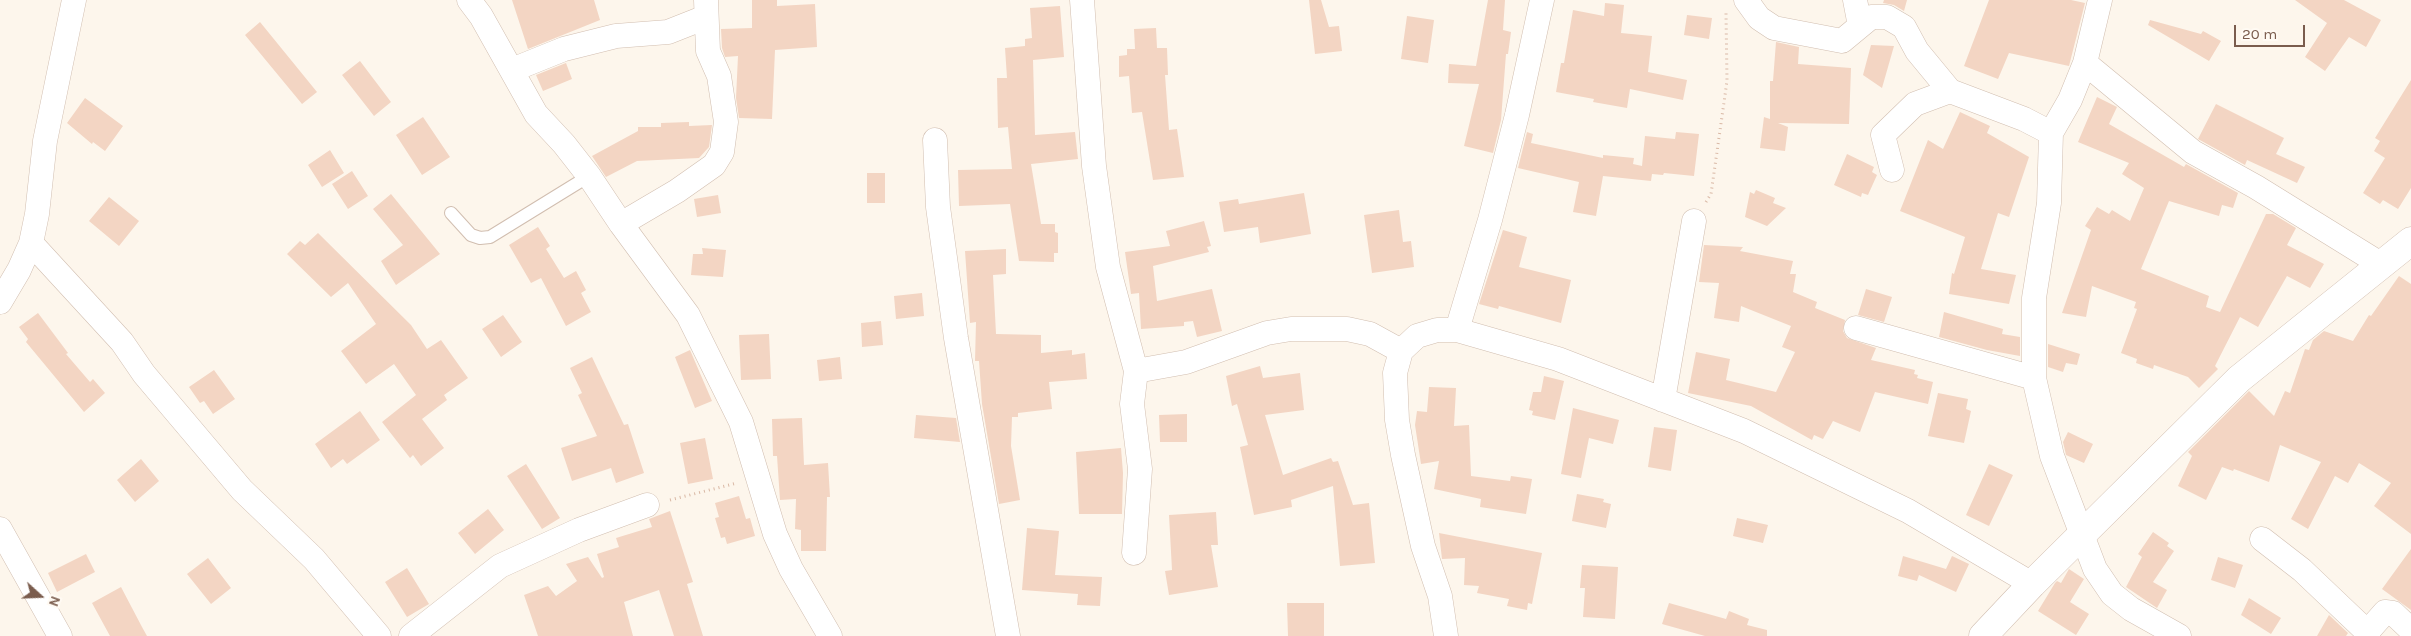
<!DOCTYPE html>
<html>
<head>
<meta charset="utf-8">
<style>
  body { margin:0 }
  #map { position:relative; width:2411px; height:636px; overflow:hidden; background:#fdf6ec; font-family:Karla,sans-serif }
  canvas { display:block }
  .north { position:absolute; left:15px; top:571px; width:50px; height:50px; -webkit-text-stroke:4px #fffaf3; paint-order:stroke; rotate:110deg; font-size:14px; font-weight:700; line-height:20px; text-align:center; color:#7a5c4d }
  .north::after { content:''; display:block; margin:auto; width:18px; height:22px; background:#7a5c4d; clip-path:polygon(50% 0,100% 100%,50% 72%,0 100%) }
  .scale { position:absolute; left:2234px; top:25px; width:71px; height:22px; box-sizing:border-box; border:2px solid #7a5c4d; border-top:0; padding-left:6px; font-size:15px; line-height:18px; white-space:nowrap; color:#7a5c4d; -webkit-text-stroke:4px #fffaf3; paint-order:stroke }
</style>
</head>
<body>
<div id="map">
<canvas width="2411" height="636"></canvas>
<div class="north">N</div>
<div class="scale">20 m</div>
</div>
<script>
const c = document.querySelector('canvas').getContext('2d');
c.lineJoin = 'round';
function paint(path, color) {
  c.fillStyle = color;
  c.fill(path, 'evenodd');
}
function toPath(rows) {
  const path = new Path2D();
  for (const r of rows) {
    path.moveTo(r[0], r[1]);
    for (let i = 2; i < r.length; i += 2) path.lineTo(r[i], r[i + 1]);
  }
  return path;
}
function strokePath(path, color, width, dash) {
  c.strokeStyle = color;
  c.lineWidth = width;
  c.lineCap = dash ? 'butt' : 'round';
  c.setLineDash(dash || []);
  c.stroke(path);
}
const building = toPath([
  [512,0,594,0,600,20,528,49],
  [752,0,777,0,777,6,815,4,817,47,775,50,772,119,739,118,736,98,738,56,725,57,722,48,721,29,752,28],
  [1309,0,1321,0,1329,27,1339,26,1342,51,1315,54],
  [1488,0,1505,0,1503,30,1511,32,1508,54,1506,54,1501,120,1493,153,1464,146,1479,84,1448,83,1449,64,1476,66],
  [1884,0,1907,0,1904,11,1894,5,1883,3],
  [1989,0,2071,0,2085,3,2069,66,2009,53,1998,79,1964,66],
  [2295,0,2344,0,2381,20,2366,47,2349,37,2325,71,2305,57,2327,23],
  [1605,3,1624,5,1621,33,1652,36,1648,72,1687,80,1683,100,1630,89,1627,108,1593,102,1594,99,1556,92,1561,63,1564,63,1573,10,1604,16],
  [1060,6,1064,57,1033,60,1035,135,1075,132,1078,159,1031,164,1041,224,1055,224,1055,232,1058,233,1058,253,1054,253,1054,262,1019,261,1010,204,959,206,958,170,1012,169,1008,127,998,128,997,78,1007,78,1005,48,1025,46,1025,39,1032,38,1030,8],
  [1687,15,1712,18,1709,39,1684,35],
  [1407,16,1434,20,1428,63,1401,59],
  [2150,20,2201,34,2203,31,2221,41,2209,61,2148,25],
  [260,22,317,92,302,104,245,35],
  [1156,28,1157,48,1167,48,1168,75,1165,75,1169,130,1177,129,1184,177,1153,180,1142,112,1132,113,1129,76,1119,77,1119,56,1127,55,1127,49,1135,49,1134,29],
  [1776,42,1799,47,1798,64,1851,68,1849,124,1778,123,1788,127,1785,151,1760,148,1764,117,1770,119,1770,81,1773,81],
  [1871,45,1894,46,1882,88,1863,75],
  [360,61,391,102,374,116,342,75],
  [566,63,572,79,543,91,536,75],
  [2411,80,2411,188,2398,209,2383,200,2380,204,2363,193,2385,158,2374,151,2380,141,2375,138],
  [2097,97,2117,107,2109,124,2184,167,2186,164,2238,193,2233,208,2222,205,2219,216,2169,201,2141,269,2209,296,2206,307,2220,312,2266,214,2273,214,2296,228,2287,245,2324,264,2310,288,2287,276,2258,327,2240,317,2215,366,2218,369,2199,388,2188,377,2154,365,2153,369,2136,363,2137,359,2121,353,2137,309,2134,308,2136,302,2092,286,2086,317,2062,313,2091,230,2085,226,2097,207,2109,214,2112,210,2130,221,2144,188,2122,174,2129,163,2078,142],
  [85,98,123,126,105,151,93,142,92,144,67,123],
  [2216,104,2284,138,2276,154,2305,167,2297,183,2247,160,2245,165,2198,139],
  [1960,112,1990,126,1987,133,2029,157,2009,217,1998,213,1981,269,2016,275,2009,304,1949,294,1952,273,1954,274,1965,237,1900,211,1928,140,1943,149],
  [423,117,450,157,422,175,396,135],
  [689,122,689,126,712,125,709,147,699,158,637,161,606,177,592,156,638,131,638,127,661,127,661,123],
  [1527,132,1533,134,1531,143,1603,158,1603,155,1634,158,1633,164,1642,166,1645,136,1675,139,1676,132,1699,134,1694,176,1664,173,1663,175,1652,174,1651,181,1603,176,1596,216,1573,212,1579,182,1518,168],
  [330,150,344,173,322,187,308,165],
  [1847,154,1874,167,1872,172,1877,175,1868,195,1862,193,1861,197,1834,185],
  [352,171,368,196,348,209,332,184],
  [867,173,885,173,885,203,867,203],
  [1756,190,1775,198,1773,203,1786,208,1767,226,1745,217,1750,192,1754,194],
  [1304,193,1311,234,1260,243,1258,227,1224,232,1219,202,1238,199,1239,204],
  [391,194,440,254,396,285,381,261,403,245,373,209],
  [718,195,721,213,697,217,694,199],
  [109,197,139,221,119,246,89,221],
  [1399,210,1403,242,1411,241,1414,267,1372,273,1364,215],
  [1204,221,1211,246,1207,247,1209,252,1153,266,1157,301,1212,289,1222,331,1197,337,1193,321,1184,322,1184,326,1141,329,1139,293,1131,294,1125,252,1170,246,1166,231],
  [538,227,550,246,546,249,564,278,576,271,586,290,581,293,591,312,566,326,541,278,531,283,509,245],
  [1503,230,1527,237,1519,267,1571,280,1561,323,1499,306,1498,309,1479,304],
  [318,233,411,325,427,349,441,340,468,378,444,395,447,400,422,419,444,448,421,466,413,455,410,458,382,422,416,395,394,364,366,384,341,351,376,324,348,283,331,297,287,254,300,241,305,245],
  [1704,245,1743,247,1740,251,1793,261,1790,274,1796,274,1793,292,1817,302,1815,308,1845,320,1843,331,1847,338,1876,348,1871,360,1915,370,1914,374,1918,375,1917,378,1933,382,1928,404,1875,392,1860,432,1833,421,1823,439,1814,435,1812,440,1751,406,1688,393,1696,352,1730,359,1726,380,1776,392,1795,352,1782,347,1791,326,1741,306,1739,322,1714,318,1719,283,1699,282],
  [702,248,726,250,723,277,691,275,693,254,703,254],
  [1006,249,1006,274,993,275,996,334,1041,335,1041,353,1072,350,1072,355,1085,353,1087,379,1049,382,1052,409,1018,413,1018,417,1012,417,1011,446,1020,500,999,504,982,404,979,361,975,361,976,322,970,323,965,251],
  [2399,276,2411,284,2411,534,2374,506,2391,483,2359,463,2348,483,2335,476,2308,529,2291,519,2321,462,2280,445,2269,482,2234,469,2233,471,2222,467,2206,500,2178,486,2192,456,2188,452,2249,391,2274,416,2285,391,2290,393,2305,349,2309,350,2313,340,2324,331,2353,341,2369,315,2371,316],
  [1866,289,1892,297,1884,322,1858,315],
  [922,293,924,316,896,319,894,296],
  [1944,312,2003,329,2002,334,2020,337,2020,356,1987,350,1939,337],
  [38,313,68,353,66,354,90,382,93,379,105,393,84,412,26,342,28,339,19,327],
  [503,315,522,342,501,357,482,329],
  [881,321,883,345,862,347,861,323],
  [769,334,771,379,741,380,739,335],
  [2048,344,2080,354,2077,365,2066,363,2063,372,2048,367],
  [690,350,712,401,695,408,675,357],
  [592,357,624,425,628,424,644,473,616,483,611,468,572,481,561,448,597,436,578,395,582,393,570,368],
  [840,357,842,379,819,381,817,360],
  [1260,366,1263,378,1300,373,1304,410,1265,415,1283,475,1331,458,1333,462,1338,461,1353,505,1369,503,1375,563,1340,566,1333,486,1291,500,1292,507,1254,515,1240,447,1248,445,1237,404,1232,406,1226,376],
  [214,370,235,399,213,414,204,401,200,403,189,387],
  [1544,376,1564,381,1555,420,1532,415,1533,411,1529,410,1533,392,1541,392],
  [1429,387,1456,388,1454,426,1469,425,1471,476,1510,481,1511,476,1532,479,1526,514,1480,507,1481,499,1434,489,1439,461,1421,464,1415,425,1417,411,1427,412],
  [1938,393,1968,399,1966,409,1971,411,1964,443,1928,436],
  [1573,408,1619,420,1613,444,1589,438,1581,478,1561,474],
  [360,411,380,440,347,464,343,459,331,468,315,444],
  [1187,414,1187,442,1160,442,1159,415],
  [916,415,956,418,960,442,914,438],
  [802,418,804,465,828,463,830,497,827,497,826,551,801,551,801,530,795,529,796,499,780,500,777,456,773,456,772,419],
  [1654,427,1677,430,1671,471,1648,467],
  [2068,432,2093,444,2084,463,2066,455,2063,442],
  [705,438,713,479,688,484,680,443],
  [1121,448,1123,473,1122,514,1079,514,1076,452],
  [141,459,159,481,135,502,117,480],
  [526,464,560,518,542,529,507,476],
  [1989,464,2013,475,1989,526,1966,515],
  [1577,494,1604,499,1603,502,1611,504,1606,528,1572,521],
  [739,496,746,519,750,518,755,536,727,544,725,537,721,538,715,518,719,517,715,503],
  [488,509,504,530,475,554,458,533],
  [670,511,693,582,687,584,703,636,674,636,659,590,624,602,633,636,538,636,524,595,548,586,556,596,577,581,566,564,588,557,602,578,604,577,597,554,619,547,616,538,652,527,649,519],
  [1216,512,1218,545,1211,545,1218,587,1169,595,1165,571,1172,570,1169,515],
  [1737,518,1768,525,1763,543,1733,536],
  [1027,528,1059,531,1055,575,1102,577,1100,606,1077,605,1078,594,1022,590],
  [2153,532,2169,543,2167,546,2174,551,2153,582,2167,590,2157,608,2126,587,2142,557,2138,554],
  [1439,533,1542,553,1532,604,1528,603,1527,610,1507,606,1509,599,1477,593,1479,586,1464,585,1465,558,1442,559],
  [2411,549,2411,610,2382,589],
  [86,554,95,572,57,592,48,573],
  [1903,556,1946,569,1952,556,1969,564,1956,592,1919,575,1917,581,1898,576],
  [2218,557,2243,565,2235,588,2211,580],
  [208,558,231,588,211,604,187,574],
  [1582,565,1618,567,1615,619,1583,617,1585,588,1580,588],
  [407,568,429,604,407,617,385,582],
  [2069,569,2084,579,2070,602,2089,614,2076,635,2038,611,2055,583,2057,581,2061,583],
  [121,587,142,627,147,636,110,636,92,603],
  [2249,598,2281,618,2271,634,2241,615],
  [1287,603,1324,603,1324,636,1288,636],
  [1669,603,1726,619,1729,611,1749,619,1747,625,1767,630,1767,636,1705,636,1662,624],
  [2329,615,2348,633,2346,636,2317,636]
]);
const path = toPath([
  [1706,202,1711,194,1727,81,1726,13],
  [670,500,737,483]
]);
const service = toPath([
  [451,213,471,235,480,238,490,237,589,176]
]);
const minor = toPath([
  [469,0,481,16,536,114,564,144,589,176,621,224,688,315,741,422,775,534,791,569,830,636],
  [1082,0,1094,166,1108,267,1136,371,1132,404,1140,469,1134,553],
  [1746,0,1759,18,1774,28,1842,41,1871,17,1887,17,1904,27,1917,51,1950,91,2024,119,2051,133],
  [1855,0,1860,26],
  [2100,0,2085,63,2070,100,2051,133,2049,203,2034,298,2034,378,2052,456,2095,569,2112,594,2131,609,2179,636],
  [2085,63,2193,152,2256,187,2382,265],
  [512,70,564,49,616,36,668,32,706,17],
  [935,140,938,207,956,338,1008,636],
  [1892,170,1883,135,1915,104,1950,91],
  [621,224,677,191,714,165,722,152,726,122,719,76,708,51,706,0],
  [31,243,122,342,144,374,242,490,314,559,379,636],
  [0,302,19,270,31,243,37,214,45,141,74,0],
  [1856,328,2034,378],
  [1457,330,1490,220,1517,115,1542,0],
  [1136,371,1186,362,1267,333,1291,329,1347,329,1370,334,1401,351],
  [1663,400,1694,221],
  [0,529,60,636],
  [2262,539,2302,570,2363,628,2370,629,2385,612,2393,613,2411,630],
  [411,636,500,566,579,530,647,505],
  [1446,636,1440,596,1423,546,1403,455,1397,420,1395,373,1401,351,1417,336,1437,330,1457,330,1558,359,1744,431,1908,511,2032,584]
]);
const tertiary = toPath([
  [1983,636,2032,584,2239,379,2411,241]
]);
paint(building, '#f3d5c3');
strokePath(service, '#d1beb0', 14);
strokePath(minor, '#d1beb0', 25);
strokePath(tertiary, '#d1beb0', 29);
strokePath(path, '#d9b8a5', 3, [1, 4]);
strokePath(service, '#fff', 12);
strokePath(minor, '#fff', 24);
strokePath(tertiary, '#fff', 28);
</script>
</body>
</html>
